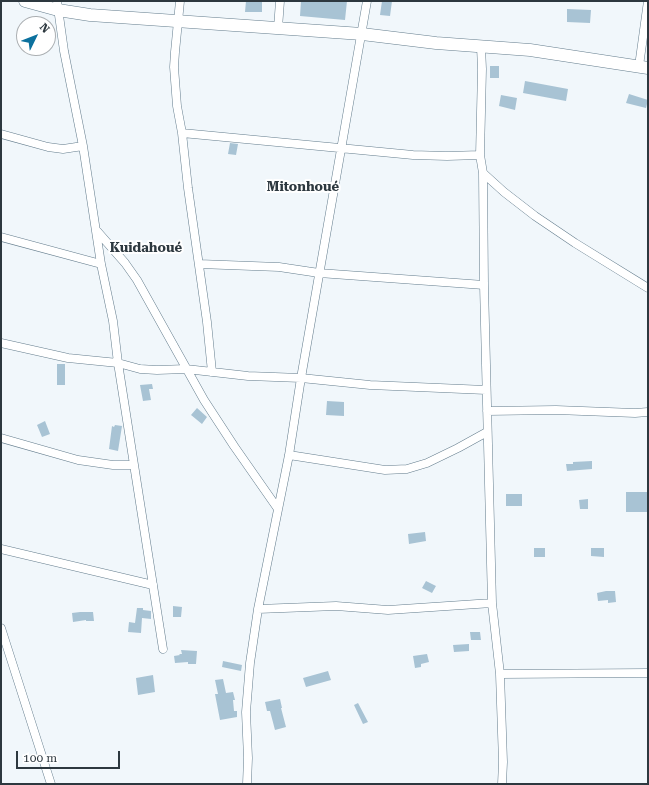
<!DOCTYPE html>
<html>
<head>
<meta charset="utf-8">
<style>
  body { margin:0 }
  #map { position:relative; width:649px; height:785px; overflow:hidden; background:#f1f7fb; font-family:"Roboto Serif",serif }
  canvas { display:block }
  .frame { position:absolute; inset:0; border:2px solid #2d383f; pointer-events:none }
  .north { position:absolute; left:16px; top:16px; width:40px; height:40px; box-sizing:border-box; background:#fff; border:1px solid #abafb2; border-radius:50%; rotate:47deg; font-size:11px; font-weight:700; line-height:16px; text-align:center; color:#2d383f }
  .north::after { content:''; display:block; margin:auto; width:14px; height:18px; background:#0c719e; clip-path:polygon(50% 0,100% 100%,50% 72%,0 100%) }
  .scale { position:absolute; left:16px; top:751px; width:104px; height:18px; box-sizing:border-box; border:2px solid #2d383f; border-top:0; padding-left:5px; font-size:12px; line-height:14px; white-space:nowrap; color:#2d383f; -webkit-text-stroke:3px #fff; paint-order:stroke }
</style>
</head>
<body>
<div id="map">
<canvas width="649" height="785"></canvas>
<div class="frame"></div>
<div class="north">N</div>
<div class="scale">100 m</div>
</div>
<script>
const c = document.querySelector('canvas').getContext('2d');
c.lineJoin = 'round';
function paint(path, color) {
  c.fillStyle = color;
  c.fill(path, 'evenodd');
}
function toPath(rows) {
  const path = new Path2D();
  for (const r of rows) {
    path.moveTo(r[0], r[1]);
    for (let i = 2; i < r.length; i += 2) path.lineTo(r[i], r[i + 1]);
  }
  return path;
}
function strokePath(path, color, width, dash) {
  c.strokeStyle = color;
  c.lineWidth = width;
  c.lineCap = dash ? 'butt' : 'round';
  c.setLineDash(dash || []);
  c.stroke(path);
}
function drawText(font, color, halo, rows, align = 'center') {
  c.font = font + ' "Roboto Serif",serif';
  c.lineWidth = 4;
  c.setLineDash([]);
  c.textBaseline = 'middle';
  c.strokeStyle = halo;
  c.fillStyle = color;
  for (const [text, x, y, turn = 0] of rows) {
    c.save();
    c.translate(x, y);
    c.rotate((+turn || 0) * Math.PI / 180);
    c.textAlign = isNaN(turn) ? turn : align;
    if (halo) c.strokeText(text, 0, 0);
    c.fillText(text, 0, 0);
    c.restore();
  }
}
const building = toPath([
  [246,1,262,1,262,12,245,12],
  [301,1,347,1,345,20,300,16],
  [382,1,392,1,390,16,380,15],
  [567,9,591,10,590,23,567,22],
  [490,66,499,66,499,78,490,78],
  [525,81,568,89,566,101,523,93],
  [629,94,648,100,646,108,626,103],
  [501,95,517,98,515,110,499,106],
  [230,143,238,144,236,155,228,154],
  [57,364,65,364,65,385,57,385],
  [152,384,153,389,149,389,151,400,143,401,140,385],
  [327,401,344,402,344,416,326,415],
  [197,408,207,417,202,424,191,415],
  [45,421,50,434,42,437,37,425],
  [115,425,122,426,118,451,109,449,112,426,114,427],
  [592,461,592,469,567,471,566,464,573,464,573,462],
  [626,492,648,492,648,512,626,512],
  [506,494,522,494,522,506,506,506],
  [588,499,588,509,580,509,579,500],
  [425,532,426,541,409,544,408,534],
  [534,548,545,548,545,557,534,557],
  [591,548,604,548,604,557,591,556],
  [426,581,436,586,432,593,422,588],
  [606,591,615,591,616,602,608,603,608,600,598,601,597,593],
  [173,606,182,607,181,617,173,617],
  [137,608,143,608,143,610,151,611,151,619,142,618,141,633,128,632,129,622,135,623],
  [80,612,93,612,94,621,86,621,86,620,73,622,72,613],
  [470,632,480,632,481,640,471,640],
  [469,644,469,651,454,652,453,645],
  [181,650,197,651,196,664,188,664,188,662,175,663,174,656,180,655,179,654,182,654],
  [427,654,429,662,421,664,421,667,415,668,413,656],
  [223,661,242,665,241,671,222,667],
  [328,671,331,680,306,687,303,678],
  [153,675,155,692,138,695,136,678],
  [223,679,226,693,233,692,235,700,233,700,234,711,237,711,237,717,220,720,215,694,218,694,215,680],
  [280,699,282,708,281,708,286,727,275,730,270,711,267,711,265,702],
  [358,703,368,722,363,724,354,705]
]);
const street = toPath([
  [57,1,64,51,83,146,101,264,113,321,118,363,163,649],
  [180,1,175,52,174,67,177,106,182,133,188,188,207,322,212,372],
  [278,28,280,1],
  [481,47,482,69,480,155,483,173,504,192,535,216,575,243,648,288],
  [639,66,648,1],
  [182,133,413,155,447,156,480,155],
  [1,134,48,147,63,149,83,146],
  [483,173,484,285,492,603,500,674,503,762,502,784],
  [97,231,125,263,137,280,204,400,234,446,278,509],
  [1,237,101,264],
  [199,264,279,267,319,273,484,285],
  [1,343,68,358,118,363,140,369,157,370,186,369,248,376,301,378,370,385,486,390],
  [487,411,556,410,635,413,648,412],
  [1,438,78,460,113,465,134,465],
  [289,455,385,470,407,469,427,463,458,448,487,432],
  [1,549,153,585],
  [258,609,336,606,388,610,492,603],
  [1,628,51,784],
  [500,674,648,673],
  [247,784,248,758,246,712,250,663,258,609,289,455,301,378,367,1]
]);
const primary = toPath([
  [25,1,58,10,90,15,362,34,436,43,530,50,648,68]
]);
const quarterNames = [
  ["Mitonhoué",303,187],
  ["Kuidahoué",146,248]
];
paint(building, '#a8c3d4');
strokePath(street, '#647d8d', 9);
strokePath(primary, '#647d8d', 13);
strokePath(street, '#fff', 8);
strokePath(primary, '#fff', 12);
drawText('bold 13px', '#2d383f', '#fff', quarterNames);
</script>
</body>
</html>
